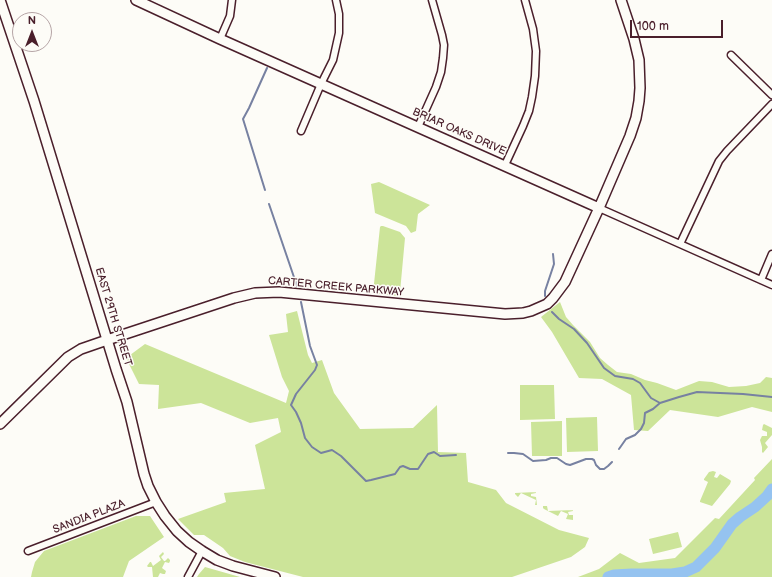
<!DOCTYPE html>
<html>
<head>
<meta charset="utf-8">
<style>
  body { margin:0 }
  #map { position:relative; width:772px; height:577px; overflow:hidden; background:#fdfcf7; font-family:"Balsamiq Sans",sans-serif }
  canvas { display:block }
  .north { position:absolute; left:12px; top:12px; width:40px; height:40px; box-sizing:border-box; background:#fdfcf7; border:1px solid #b5a4a5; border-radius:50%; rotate:0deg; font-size:11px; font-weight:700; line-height:16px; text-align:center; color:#4a1f2b }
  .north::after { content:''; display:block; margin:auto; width:14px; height:18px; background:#4a1f2b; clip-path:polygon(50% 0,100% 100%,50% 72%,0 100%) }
  .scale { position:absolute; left:630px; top:20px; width:93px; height:18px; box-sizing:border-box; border:2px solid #4a1f2b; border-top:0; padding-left:5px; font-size:12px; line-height:14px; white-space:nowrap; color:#4a1f2b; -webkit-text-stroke:3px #fdfcf7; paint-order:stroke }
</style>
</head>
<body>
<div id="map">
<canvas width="772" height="577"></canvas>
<div class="north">N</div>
<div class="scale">100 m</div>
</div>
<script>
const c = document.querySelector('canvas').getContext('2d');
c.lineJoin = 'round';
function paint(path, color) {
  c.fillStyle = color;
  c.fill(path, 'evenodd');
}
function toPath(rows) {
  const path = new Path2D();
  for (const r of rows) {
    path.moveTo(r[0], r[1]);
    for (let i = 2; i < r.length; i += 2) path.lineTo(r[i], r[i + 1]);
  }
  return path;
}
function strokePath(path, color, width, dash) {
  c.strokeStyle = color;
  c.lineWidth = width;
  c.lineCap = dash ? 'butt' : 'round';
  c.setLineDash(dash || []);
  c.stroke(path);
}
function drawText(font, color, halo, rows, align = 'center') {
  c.font = font + ' "Balsamiq Sans",sans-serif';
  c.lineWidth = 3;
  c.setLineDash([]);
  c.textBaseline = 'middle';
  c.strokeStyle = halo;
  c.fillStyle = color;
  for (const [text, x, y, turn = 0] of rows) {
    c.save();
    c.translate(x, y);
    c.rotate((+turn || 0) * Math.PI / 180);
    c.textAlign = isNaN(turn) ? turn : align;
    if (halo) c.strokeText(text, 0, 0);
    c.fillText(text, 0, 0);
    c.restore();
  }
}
const green = toPath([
  [379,182,430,205,418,214,416,231,411,233,406,226,375,213,371,184],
  [381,226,383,226,400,232,405,238,400,292,398,296,373,293,380,227],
  [560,302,566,317,573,325,590,342,600,358,608,365,617,372,631,374,645,380,657,383,676,390,699,381,712,382,729,387,746,386,760,383,766,377,772,378,772,412,752,407,718,417,670,410,648,431,634,430,631,395,602,379,579,378,552,332,541,317],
  [297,311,308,355,312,363,322,360,334,393,360,429,413,428,437,405,438,452,466,453,468,482,496,490,506,503,559,530,589,538,585,547,571,557,512,577,303,577,245,562,230,556,223,548,204,535,194,535,178,519,226,502,224,493,265,489,255,445,281,432,278,418,250,423,201,403,158,409,159,385,139,384,126,358,145,344,286,403,289,391,282,377,269,335,288,332,286,314],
  [520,385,554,385,555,419,520,420],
  [597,417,598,451,567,452,566,418],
  [562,421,562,456,532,456,531,422],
  [764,424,772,428,772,435,765,443,768,447,763,453,762,452,762,447,760,440,762,436,767,436,767,432,762,430,763,425],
  [772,459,772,577,578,577,599,569,620,553,639,563,675,558,715,518,719,519,755,480,754,478],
  [713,471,716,472,714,477,717,478,720,474,730,480,731,481,730,484,712,506,700,502,700,501,708,482,704,480,704,479,709,472],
  [536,487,536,493,531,494,531,496,536,497,537,505,535,505,536,500,521,493,518,497,515,494,515,487,515,493,536,492],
  [573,505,573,511,568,512,569,515,573,515,573,520,566,519,568,514,561,511,558,516,544,509,543,508,543,506,547,506,548,511,573,510],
  [136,516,150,516,164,537,129,561,123,577,31,577,32,572,35,562,44,551],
  [678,532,682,547,653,554,649,539],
  [163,552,164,554,161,557,164,561,165,561,168,558,170,560,170,561,169,563,165,562,162,568,166,571,165,574,163,574,160,573,158,577,153,577,152,567,148,567,147,566,150,562,151,562,153,566,161,560,159,556],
  [205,567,240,577,197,577,199,574]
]);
const stream = toPath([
  [265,190,243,119,249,108,267,68],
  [269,204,297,286],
  [545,296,545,291,554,264,553,254],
  [301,302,310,346,317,365,315,370,296,394,291,405,296,412,301,423,305,438,312,447,321,453,332,450,341,456,366,481,371,480,395,474,400,467,403,466,410,469,418,469,428,454,434,452,440,456,456,455],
  [552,312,559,319,574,329,587,343,604,368,615,376,633,379,640,383,651,398,660,403,679,397,697,392,743,394,772,397],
  [619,449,626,439,635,435,641,429,644,423,645,413,653,409,660,403],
  [508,453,514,453,523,454,533,461,546,460,551,458,557,458,566,464,570,465,586,459,592,459,594,460,596,465,600,469,604,469,608,466,612,462]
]);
const river = toPath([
  [608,577,614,575,632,574,672,574,685,572,696,567,715,548,732,524,740,517,755,507,767,496,772,489]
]);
const street = toPath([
  [220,39,230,16,232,0],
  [731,55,772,95],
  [418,127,436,87,441,72,443,58,444,45,442,35,432,0],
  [301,131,321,84,333,60,339,33,339,14,336,0],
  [505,165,523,126,529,111,532,97,535,76,536,51,533,29,525,0],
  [599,208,772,285],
  [680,244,719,161,727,151,772,104],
  [761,280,772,254],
  [28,551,156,502],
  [188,577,202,551]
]);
const secondary = toPath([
  [0,0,34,101,116,369,127,402,144,474,148,486,156,502,165,516,177,531,189,542,202,551,217,560,233,566,275,577],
  [136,0,220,39,599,208],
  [0,424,68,357,81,349,107,340,234,298,255,293,279,292,505,314,523,313,531,311,547,304,553,298,565,282,599,208,630,136,636,118,639,101,640,88,639,60,634,39,621,0]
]);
const streetNames = [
  ["BRIAR OAKS DRIVE",459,132,24],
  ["CARTER CREEK PARKWAY",336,287,5],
  ["EAST 29TH STREET",113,317,73],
  ["SANDIA PLAZA",89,517,-21]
];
paint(green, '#cce499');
strokePath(stream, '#7781a1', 2);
strokePath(river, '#95c3f0', 11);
strokePath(street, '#4a1f2b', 9);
strokePath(secondary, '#4a1f2b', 12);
strokePath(street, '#fdfcf7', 6);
strokePath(secondary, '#fdfcf7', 9);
drawText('11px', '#4a1f2b', '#fdfcf7', streetNames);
</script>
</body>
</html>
